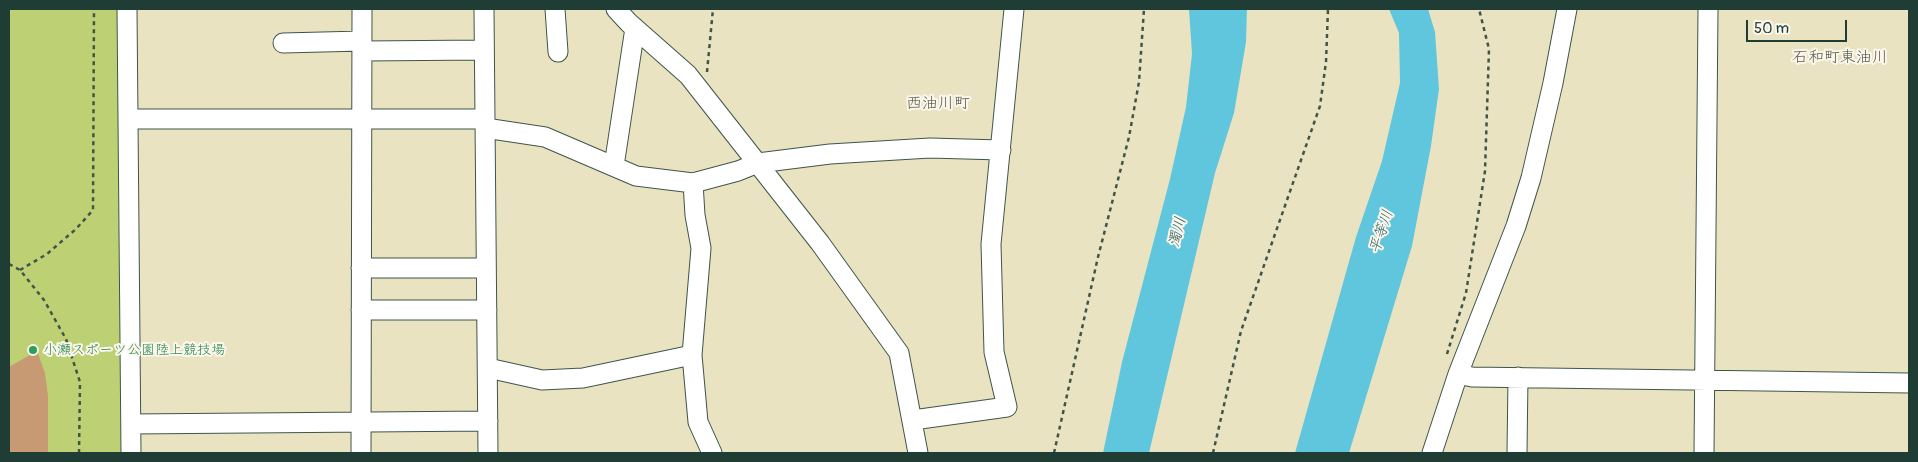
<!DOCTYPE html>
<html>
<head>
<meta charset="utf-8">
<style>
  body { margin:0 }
  #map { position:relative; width:1918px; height:462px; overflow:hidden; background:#eae3c2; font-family:Pangolin,sans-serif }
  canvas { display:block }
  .frame { position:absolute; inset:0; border:10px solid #1f3d34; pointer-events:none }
  .scale { position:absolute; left:1746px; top:20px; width:101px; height:22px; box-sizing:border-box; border:2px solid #1f3d34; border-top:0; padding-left:6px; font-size:15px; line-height:18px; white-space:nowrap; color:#1f3d34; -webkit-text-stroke:4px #fbf7ec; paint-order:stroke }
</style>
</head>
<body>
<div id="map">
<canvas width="1918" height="462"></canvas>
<div class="frame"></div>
<div class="scale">50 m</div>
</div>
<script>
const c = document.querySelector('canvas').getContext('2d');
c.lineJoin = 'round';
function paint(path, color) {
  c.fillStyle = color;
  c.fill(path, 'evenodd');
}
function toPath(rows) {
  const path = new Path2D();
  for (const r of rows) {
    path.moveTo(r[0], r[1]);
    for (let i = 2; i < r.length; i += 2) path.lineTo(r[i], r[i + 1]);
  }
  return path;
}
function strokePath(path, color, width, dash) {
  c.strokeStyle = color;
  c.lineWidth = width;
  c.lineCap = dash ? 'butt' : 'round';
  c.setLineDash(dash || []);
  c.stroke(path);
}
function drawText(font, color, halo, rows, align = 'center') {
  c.font = font + ' Pangolin,"Klee One",sans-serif';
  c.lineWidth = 4;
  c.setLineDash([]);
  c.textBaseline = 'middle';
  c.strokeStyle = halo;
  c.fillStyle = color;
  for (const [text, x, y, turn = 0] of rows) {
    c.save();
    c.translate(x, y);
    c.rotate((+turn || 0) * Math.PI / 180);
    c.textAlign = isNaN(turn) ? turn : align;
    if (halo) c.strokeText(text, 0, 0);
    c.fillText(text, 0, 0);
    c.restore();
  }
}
const green = toPath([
  [9,9,117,9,121,453,9,453]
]);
const water = toPath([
  [1189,9,1247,9,1246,42,1234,113,1215,173,1149,453,1103,453,1122,362,1170,179,1186,107,1192,54],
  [1389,9,1428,9,1435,32,1439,89,1431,146,1412,246,1349,453,1295,453,1356,237,1382,161,1400,83,1399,33]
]);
const building = toPath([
  [37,351,45,373,48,396,48,453,9,453,9,367]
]);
const path = toPath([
  [707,72,713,9],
  [9,264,20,270,44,300,66,339,80,382,79,453],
  [20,270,47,254,76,229,93,210,94,9],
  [1447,354,1466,293,1485,171,1489,49,1479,9],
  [1054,453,1098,257,1129,137,1139,82,1144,9],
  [1213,453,1241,331,1320,106,1326,62,1328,9]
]);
const minor = toPath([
  [127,9,131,453],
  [484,9,488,453],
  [555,9,558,52],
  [616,9,629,23,688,75,820,243,899,353,918,453],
  [283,43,362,41],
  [362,51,484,50],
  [128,119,485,119],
  [485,128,545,137,636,176,693,183],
  [614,166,635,28],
  [361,268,486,268],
  [361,310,487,310],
  [488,368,542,380,583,378,692,355],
  [1458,374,1472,377,1909,383],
  [913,420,1007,407,994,352,991,244,1014,9],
  [131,424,488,421],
  [361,453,362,9],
  [712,453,698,422,692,355,701,248,695,215,693,183,738,171,758,163,830,154,930,148,1001,150],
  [1432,453,1458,374,1516,226,1531,178,1553,83,1567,9],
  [1517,453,1518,377],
  [1704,453,1708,9]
]);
const markers = [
  [33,350,5,"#2e9e5b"]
];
const leisureNames = [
  ["小瀬スポーツ公園陸上競技場",43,350]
];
const waterNames = [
  ["濁川",1178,232,-76],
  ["平等川",1382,232,-72]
];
const quarterNames = [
  ["石和町東油川",1840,58],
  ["西油川町",938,104]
];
paint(green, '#bdd074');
paint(water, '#60c6dd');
paint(building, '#c89a73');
strokePath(minor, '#3d5649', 21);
strokePath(path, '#3d5649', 2.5, [4, 4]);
strokePath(minor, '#fff', 19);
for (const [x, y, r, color] of markers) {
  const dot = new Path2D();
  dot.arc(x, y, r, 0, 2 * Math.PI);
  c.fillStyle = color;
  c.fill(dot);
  strokePath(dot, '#fbf7ec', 2);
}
drawText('14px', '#27864d', '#fbf7ec', leisureNames, 'left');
drawText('italic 15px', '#2f5f5e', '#fbf7ec', waterNames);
drawText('16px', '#5a5e4a', '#fbf7ec', quarterNames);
</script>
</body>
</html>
